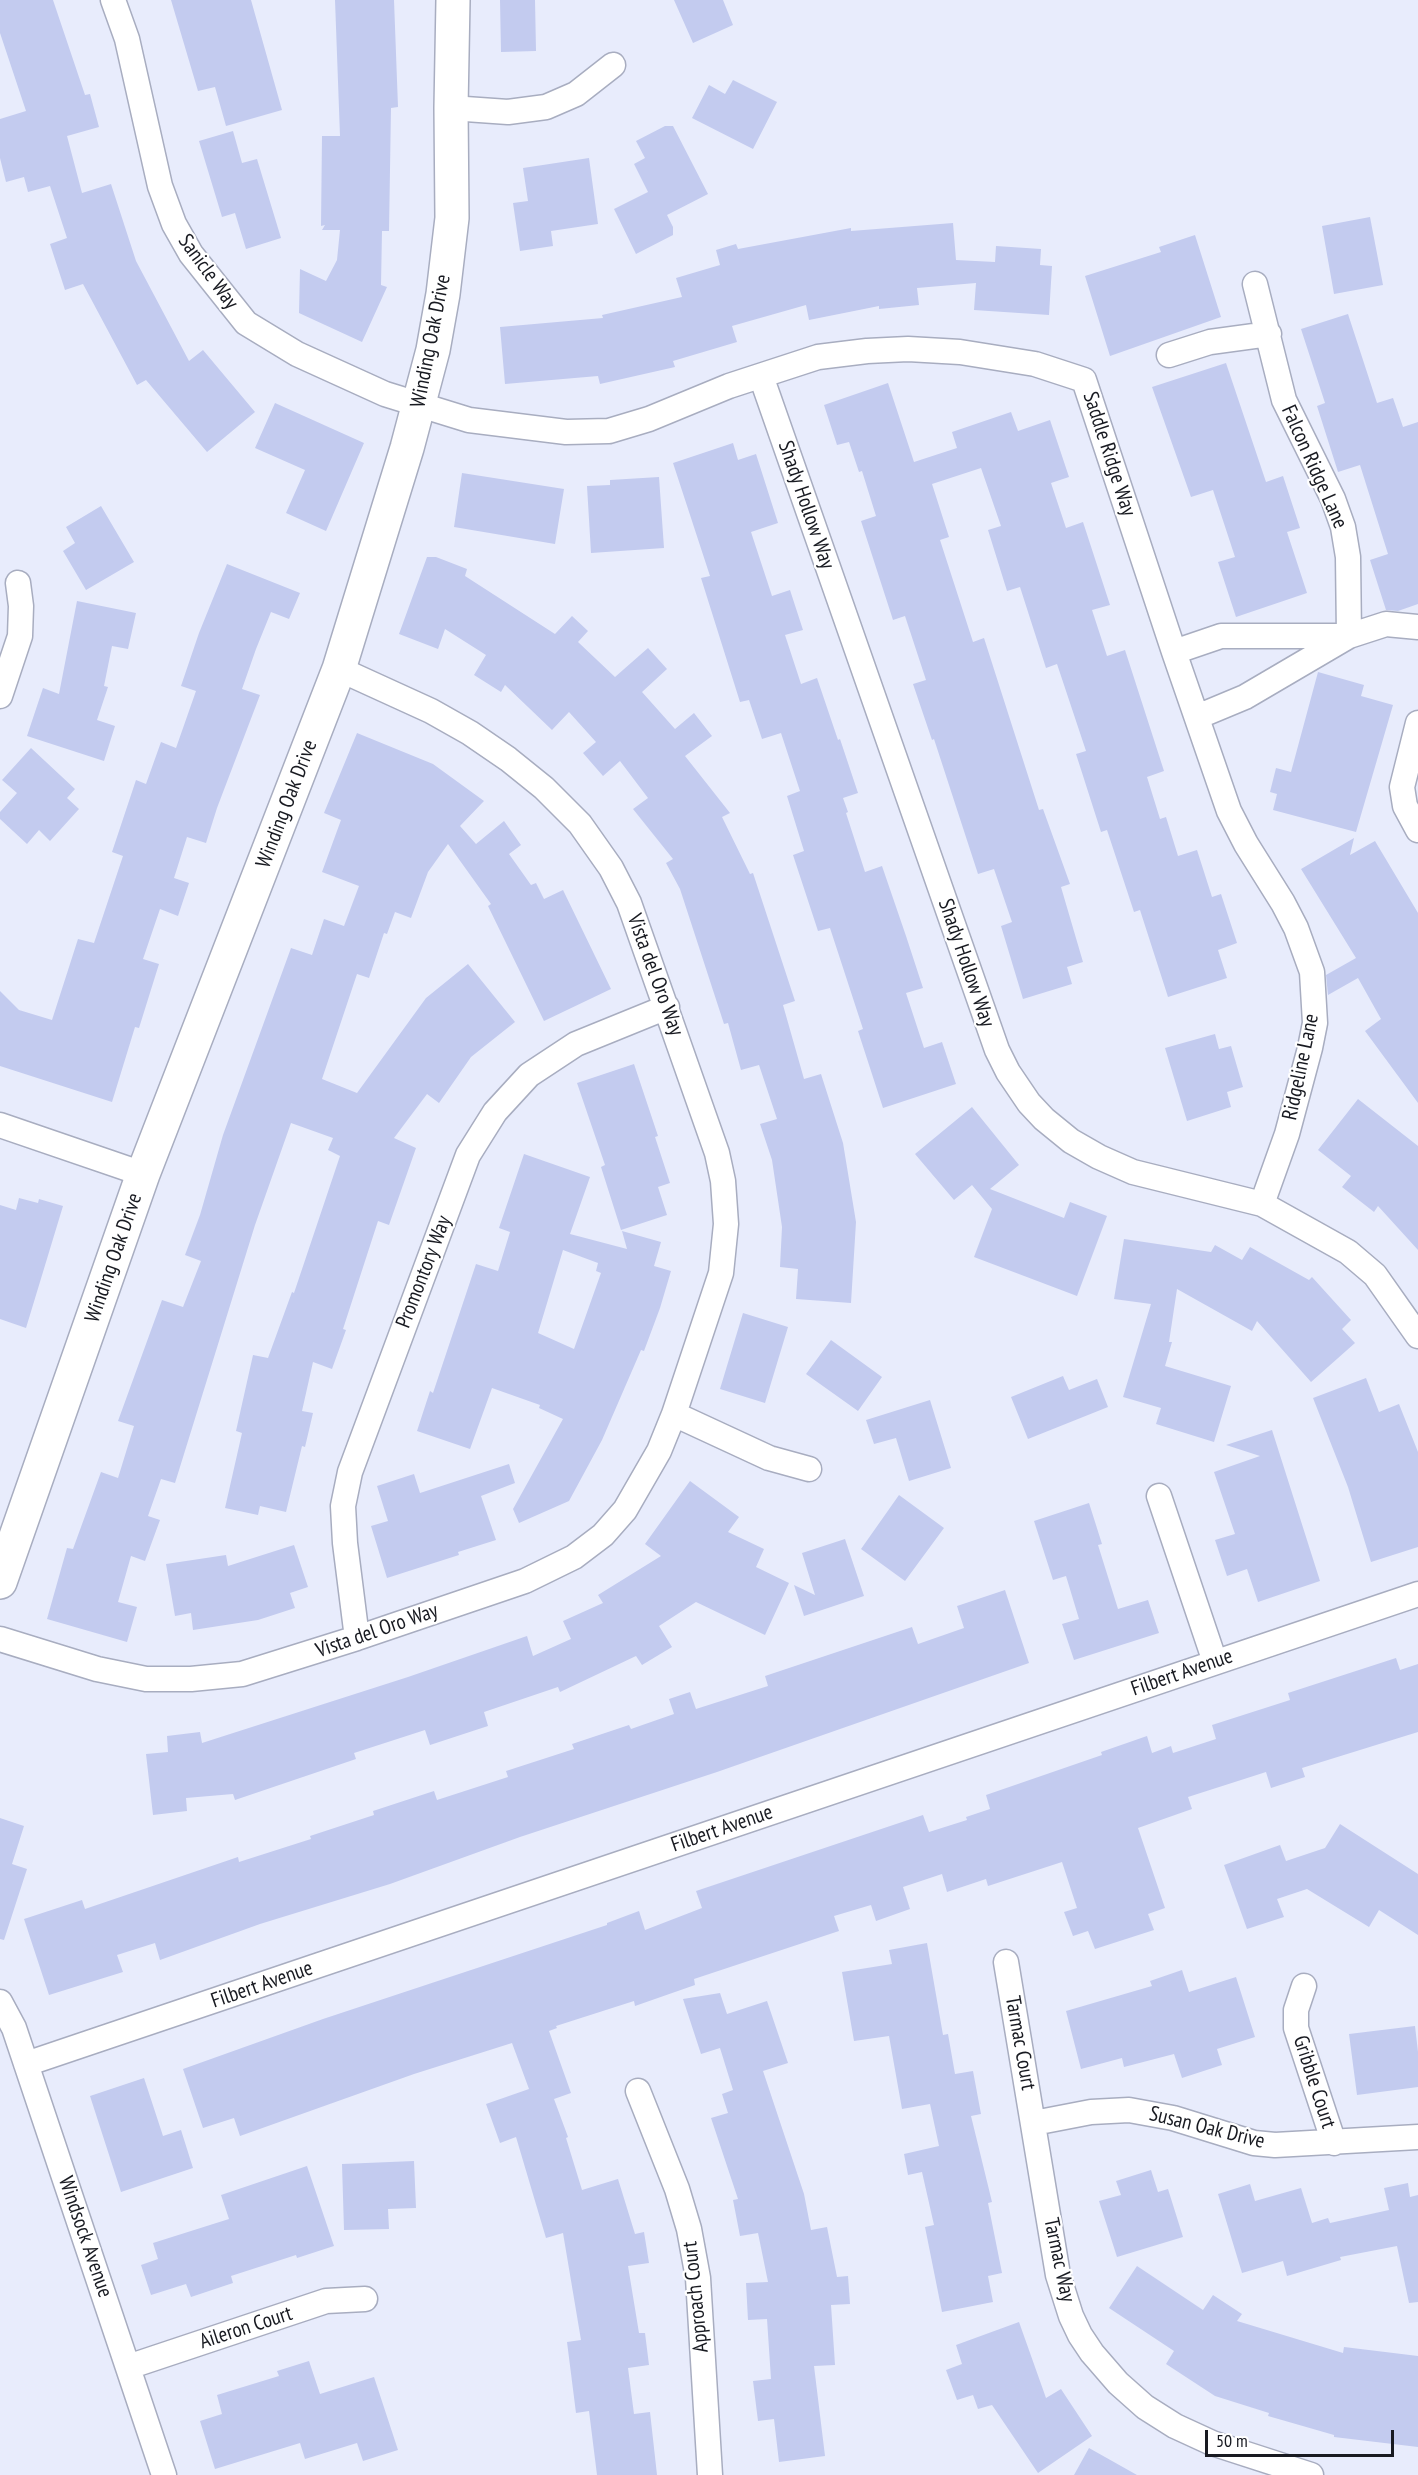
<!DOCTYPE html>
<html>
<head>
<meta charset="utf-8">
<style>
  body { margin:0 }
  #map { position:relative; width:1418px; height:2475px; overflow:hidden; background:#e8ecfc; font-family:"PT Sans Narrow",sans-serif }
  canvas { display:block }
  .scale { position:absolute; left:1205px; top:2430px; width:189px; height:27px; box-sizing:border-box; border:3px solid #181a21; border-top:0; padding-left:8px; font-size:18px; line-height:21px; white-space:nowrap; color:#181a21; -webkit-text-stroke:4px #fff; paint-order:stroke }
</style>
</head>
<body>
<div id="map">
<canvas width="1418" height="2475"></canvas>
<div class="scale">50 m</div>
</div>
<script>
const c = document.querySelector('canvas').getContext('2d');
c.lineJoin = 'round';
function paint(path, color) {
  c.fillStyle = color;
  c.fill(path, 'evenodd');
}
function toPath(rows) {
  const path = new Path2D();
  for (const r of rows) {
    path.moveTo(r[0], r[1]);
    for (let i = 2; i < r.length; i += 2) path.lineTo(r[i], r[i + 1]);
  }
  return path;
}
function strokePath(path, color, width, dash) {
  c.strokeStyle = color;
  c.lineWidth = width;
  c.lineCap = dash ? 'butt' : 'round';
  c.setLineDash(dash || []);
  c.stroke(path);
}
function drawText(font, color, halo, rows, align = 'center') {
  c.font = font + ' "PT Sans Narrow",sans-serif';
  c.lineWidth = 4.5;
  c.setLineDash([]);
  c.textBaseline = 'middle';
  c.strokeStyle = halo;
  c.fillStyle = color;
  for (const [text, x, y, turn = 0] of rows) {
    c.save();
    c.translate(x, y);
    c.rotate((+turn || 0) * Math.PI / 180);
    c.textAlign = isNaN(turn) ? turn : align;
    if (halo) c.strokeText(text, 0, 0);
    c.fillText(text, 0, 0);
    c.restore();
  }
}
const building = toPath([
  [0,0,53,0,85,95,90,94,99,127,67,136,82,193,111,184,136,261,189,361,203,350,255,412,207,452,146,380,137,385,83,284,65,290,50,244,67,238,50,186,28,192,24,177,6,182,0,158,0,119,26,111,0,33],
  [171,0,251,0,282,110,226,126,215,87,198,91],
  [335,0,394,0,398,107,391,108,389,231,382,231,381,285,387,287,362,342,299,313,300,269,326,281,337,260,340,230,322,230,325,225,321,226,322,136,340,136],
  [500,0,535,0,536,51,501,52],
  [674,0,723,0,733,25,693,43],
  [733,80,777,102,753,149,692,118,709,85,725,94],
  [665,126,673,126,708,194,667,215,673,227,673,235,636,254,614,209,648,192,634,164,645,158,636,141],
  [233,131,242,163,257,159,281,238,246,249,235,213,222,217,199,141],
  [589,158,598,224,551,231,553,246,520,251,513,203,528,201,523,168],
  [1370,217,1383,285,1334,294,1322,226],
  [953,223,956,260,995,262,996,246,1041,249,1040,265,1052,266,1049,315,974,310,976,283,917,288,919,305,879,309,879,306,809,320,806,305,732,326,737,342,673,361,675,367,600,384,598,376,505,384,500,327,603,318,602,315,682,297,676,278,720,265,716,250,736,244,738,249,851,228,851,231],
  [1195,235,1221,317,1110,356,1085,276,1161,252,1159,247],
  [1348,314,1377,403,1393,398,1403,427,1418,422,1418,604,1398,611,1386,610,1370,560,1388,554,1360,465,1338,472,1317,406,1325,403,1301,329],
  [1226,363,1266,482,1283,476,1300,528,1287,532,1307,593,1236,617,1218,562,1235,557,1213,490,1191,497,1152,387],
  [888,383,914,462,957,448,952,432,1011,412,1018,431,1050,420,1069,477,1051,483,1066,528,1083,522,1110,605,1092,610,1107,656,1125,650,1164,771,1147,777,1160,819,1166,817,1178,856,1197,850,1212,897,1221,894,1237,943,1218,950,1227,978,1168,997,1140,910,1134,912,1107,830,1101,832,1076,754,1086,751,1057,664,1046,668,1020,587,1007,591,988,530,1001,526,981,468,932,484,949,537,940,540,973,642,984,638,1039,810,1043,809,1070,884,1061,887,1083,962,1067,967,1072,984,1023,999,1001,926,1012,922,994,869,978,874,934,739,932,740,913,684,926,680,905,616,893,620,861,521,876,516,862,471,859,472,849,442,837,445,824,405],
  [275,403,364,443,326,531,286,513,305,470,255,448],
  [733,443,738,460,756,454,778,523,751,532,772,596,790,590,803,630,785,635,801,684,817,678,838,740,840,739,858,793,843,798,848,812,846,813,865,872,882,866,906,936,923,988,906,993,924,1048,942,1042,956,1084,883,1108,858,1031,863,1029,830,928,818,931,793,855,804,851,787,796,800,791,781,733,762,739,749,700,740,702,701,578,710,576,673,463],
  [462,473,564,489,555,544,454,527],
  [659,477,664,548,591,553,587,486,610,485,610,480],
  [101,506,134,562,86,590,63,551,75,543,66,527],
  [427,557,436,557,467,569,465,576,555,634,572,616,588,631,578,642,615,677,648,648,667,669,642,692,675,729,694,713,712,736,685,756,730,813,722,817,750,874,753,873,795,1001,783,1005,804,1079,821,1074,843,1143,856,1222,851,1303,796,1299,798,1269,780,1267,782,1227,772,1160,760,1124,777,1119,759,1065,741,1070,728,1023,724,1024,680,889,666,863,673,859,633,809,648,798,620,761,603,776,583,753,596,742,569,712,552,730,505,685,501,692,474,675,486,655,445,629,438,649,399,634],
  [227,564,300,593,289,619,271,612,256,649,242,689,260,695,217,808,206,843,187,837,174,878,189,883,178,916,160,909,143,959,159,964,139,1028,135,1027,112,1102,0,1066,0,991,19,1010,52,1020,78,939,94,943,123,856,112,852,136,780,146,784,161,742,176,748,196,691,181,686,199,633],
  [77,601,136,613,128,649,112,646,104,686,108,687,97,720,115,726,104,761,27,736,43,688,59,694],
  [1318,672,1364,685,1361,696,1393,705,1356,832,1273,810,1277,794,1270,792,1276,768,1291,772],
  [357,733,433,764,484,801,460,826,476,844,504,821,521,845,509,854,531,885,536,883,544,899,563,890,611,989,544,1021,488,906,491,904,448,844,428,872,411,918,395,912,387,934,384,933,369,978,357,974,322,1079,357,1093,426,998,468,964,515,1022,471,1057,439,1103,427,1094,394,1138,416,1148,389,1225,378,1221,343,1329,346,1330,332,1369,313,1362,302,1411,313,1413,305,1447,302,1446,286,1512,260,1506,258,1515,225,1508,242,1433,236,1431,253,1355,268,1358,292,1292,294,1293,340,1156,328,1150,333,1138,291,1123,255,1225,175,1483,161,1479,148,1516,160,1520,145,1561,131,1556,118,1602,137,1607,127,1642,47,1619,67,1548,73,1549,101,1472,118,1478,134,1426,118,1421,162,1300,183,1307,201,1261,185,1255,200,1215,223,1135,291,948,312,955,324,919,344,926,359,886,322,872,341,820,324,813],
  [31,748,75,789,67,798,79,809,50,841,39,830,27,844,0,819,0,812,17,793,2,780],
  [1354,838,1350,855,1375,841,1418,913,1418,1103,1365,1031,1381,1019,1358,978,1328,995,1326,975,1356,958,1301,869],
  [1215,1034,1219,1049,1231,1046,1243,1087,1227,1092,1231,1107,1187,1121,1165,1048],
  [634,1064,658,1136,655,1137,670,1183,658,1187,667,1215,621,1230,601,1167,605,1165,577,1083],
  [1358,1099,1418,1146,1418,1250,1378,1206,1374,1212,1342,1187,1351,1176,1318,1150],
  [972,1107,1019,1165,990,1189,1064,1218,1070,1202,1107,1216,1077,1296,974,1257,992,1209,972,1185,954,1200,915,1154],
  [524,1154,590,1177,570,1234,627,1249,622,1231,661,1242,654,1266,671,1271,660,1308,644,1351,641,1350,602,1440,569,1501,519,1523,513,1509,563,1419,539,1408,540,1405,492,1388,470,1449,417,1431,430,1391,433,1393,476,1264,498,1271,510,1232,499,1228],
  [563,1250,598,1263,596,1271,601,1273,574,1349,538,1333],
  [19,1198,38,1203,39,1199,63,1206,26,1328,0,1319,0,1205,16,1210],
  [1124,1239,1211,1252,1215,1245,1242,1260,1250,1247,1309,1280,1312,1277,1351,1320,1342,1329,1355,1343,1311,1382,1257,1321,1252,1331,1177,1289,1169,1342,1172,1342,1165,1366,1231,1386,1214,1442,1156,1424,1161,1408,1123,1397,1151,1304,1114,1299],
  [743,1313,788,1327,765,1403,720,1389],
  [831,1340,882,1377,858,1411,806,1374],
  [1063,1376,1069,1390,1097,1379,1108,1407,1028,1439,1011,1397],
  [1366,1378,1379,1412,1399,1404,1418,1452,1418,1547,1371,1562,1348,1487,1313,1398],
  [930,1400,951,1468,909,1481,896,1438,874,1444,866,1420],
  [1272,1430,1320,1581,1258,1602,1247,1569,1227,1576,1215,1540,1235,1534,1214,1472,1260,1456,1226,1445],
  [509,1464,515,1483,481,1496,496,1540,458,1552,459,1555,387,1578,371,1526,388,1521,377,1486,414,1474,420,1493],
  [690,1481,739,1517,728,1532,764,1549,756,1567,789,1583,765,1635,696,1602,659,1626,672,1647,642,1665,636,1656,560,1692,558,1687,484,1712,488,1726,430,1745,425,1730,354,1753,356,1759,235,1800,233,1794,186,1798,187,1811,153,1815,146,1754,168,1752,167,1736,200,1732,202,1743,408,1677,527,1636,533,1656,571,1639,563,1621,603,1603,598,1595,661,1556,645,1544],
  [899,1495,944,1528,905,1581,861,1549],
  [1089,1503,1102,1544,1098,1545,1118,1609,1148,1600,1159,1633,1074,1660,1062,1624,1079,1619,1066,1576,1053,1580,1034,1521],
  [845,1539,864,1596,804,1616,794,1585,815,1595,802,1553],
  [294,1545,308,1587,290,1593,295,1608,258,1620,193,1630,191,1613,175,1616,166,1564,226,1555,228,1566],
  [1005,1590,1029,1663,717,1772,520,1837,390,1884,260,1924,160,1960,155,1943,117,1955,123,1972,49,1995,24,1919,82,1900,85,1909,238,1857,239,1862,311,1839,310,1836,374,1815,373,1811,434,1791,437,1800,508,1777,506,1771,574,1749,572,1744,629,1725,631,1729,674,1714,669,1699,690,1692,696,1709,768,1686,765,1676,912,1627,918,1644,964,1628,957,1606],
  [1396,1658,1400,1670,1418,1664,1418,1732,1302,1768,1305,1777,1271,1788,1266,1772,1188,1797,1192,1809,1138,1828,1165,1908,1148,1914,1154,1930,1095,1949,1088,1931,1073,1936,1064,1912,1077,1908,1062,1862,988,1886,986,1879,947,1892,942,1874,903,1887,910,1909,876,1921,871,1905,834,1916,839,1931,694,1979,695,1985,635,2006,634,2001,556,2026,557,2028,549,2031,571,2093,554,2099,568,2137,566,2138,582,2190,618,2179,635,2234,644,2232,649,2263,628,2266,639,2333,645,2333,649,2365,628,2368,634,2414,650,2412,657,2475,597,2475,589,2411,576,2413,567,2342,581,2340,563,2233,546,2238,516,2137,500,2143,486,2104,529,2089,512,2043,414,2074,240,2136,234,2118,203,2128,183,2069,323,2019,607,1925,607,1923,639,1911,645,1930,702,1908,696,1891,923,1815,929,1832,967,1820,966,1817,990,1809,986,1795,1102,1755,1101,1752,1147,1736,1152,1753,1171,1746,1173,1753,1216,1739,1212,1725,1290,1700,1288,1693],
  [0,1818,24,1826,12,1864,27,1869,4,1940,0,1939],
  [1340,1824,1418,1874,1418,1935,1379,1910,1369,1927,1307,1889,1277,1899,1284,1917,1247,1929,1224,1865,1280,1845,1286,1861,1325,1848],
  [927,1943,943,2035,948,2034,955,2074,973,2071,981,2114,971,2116,992,2202,988,2203,1002,2273,988,2276,993,2302,942,2312,925,2227,934,2225,922,2172,908,2175,904,2154,939,2146,930,2104,902,2109,889,2036,854,2041,842,1972,892,1964,889,1950],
  [1182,1970,1189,1992,1236,1977,1255,2037,1217,2049,1222,2065,1182,2078,1174,2054,1124,2067,1122,2058,1081,2069,1066,2011,1152,1986,1150,1981],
  [720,1993,727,2014,767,2001,788,2063,763,2071,804,2194,811,2230,827,2227,837,2277,848,2276,850,2304,831,2305,835,2365,814,2366,825,2456,779,2462,774,2419,758,2421,753,2381,771,2379,767,2319,748,2320,746,2283,768,2282,758,2233,740,2236,733,2200,738,2199,711,2118,728,2113,722,2094,733,2090,720,2048,701,2054,683,1999],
  [1415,2026,1418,2052,1418,2087,1357,2095,1349,2034],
  [144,2078,163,2136,181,2130,193,2168,121,2192,90,2096],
  [414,2161,416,2208,388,2209,389,2229,344,2230,342,2164],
  [307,2166,334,2246,297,2258,296,2255,231,2276,233,2283,191,2297,186,2284,151,2295,141,2265,158,2259,153,2243,229,2219,221,2195],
  [1151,2170,1158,2192,1168,2189,1183,2237,1117,2257,1099,2201,1121,2195,1116,2181],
  [1408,2183,1410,2197,1418,2195,1418,2302,1409,2303,1397,2246,1340,2257,1341,2260,1287,2276,1283,2261,1242,2273,1218,2194,1250,2184,1255,2201,1301,2188,1312,2223,1328,2218,1330,2223,1389,2210,1384,2188],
  [1137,2266,1203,2310,1213,2295,1242,2314,1237,2321,1343,2353,1344,2347,1418,2356,1418,2447,1334,2437,1334,2435,1268,2416,1269,2413,1215,2396,1166,2364,1174,2351,1109,2308],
  [1019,2322,1046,2398,1061,2389,1092,2436,1038,2473,992,2405,978,2409,973,2395,957,2400,946,2370,962,2364,956,2345],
  [309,2361,320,2394,374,2377,398,2450,363,2461,357,2443,305,2459,300,2443,215,2469,200,2421,222,2414,217,2395,279,2376,277,2371],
  [1089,2448,1137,2475,1074,2475]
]);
const street = toPath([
  [113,0,127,39,160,186,174,224,191,254,246,323,297,354,385,394,469,420,566,432,609,431,649,419,729,386,818,357,867,351,908,349,960,352,1035,364,1084,380,1174,652,1229,811,1246,844,1283,903,1296,928,1312,972,1315,1023,1310,1048,1287,1134,1262,1204],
  [451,108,508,112,546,107,576,94,613,65],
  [1255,284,1284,400,1333,499,1343,527,1348,557,1349,636],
  [1169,355,1210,342,1269,334],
  [761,376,997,1050,1008,1072,1029,1103,1044,1119,1071,1141,1099,1157,1133,1172,1262,1204,1348,1252,1375,1275,1418,1336],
  [1174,652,1221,636,1346,636],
  [0,696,20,636,21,606,18,583],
  [1197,717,1245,697,1349,636,1386,624,1418,627],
  [1418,723,1402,787,1405,806,1418,830],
  [0,1125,143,1174],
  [674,1414,769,1458,809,1469],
  [1159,1496,1215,1662],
  [357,1638,345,1543,343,1506,350,1472,468,1155,495,1112,529,1075,576,1044,667,1007],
  [0,1639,97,1669,146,1679,191,1679,242,1674,357,1638,525,1581,574,1557,603,1535,625,1510,659,1451,674,1414,721,1273,726,1224,723,1181,717,1153,629,903,611,868,580,824,544,788,508,759,470,733,431,711,339,669],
  [1006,1962,1058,2275,1071,2316,1080,2335,1092,2353,1118,2383,1145,2407,1175,2426,1212,2443,1311,2475],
  [1304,1986,1296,2010,1296,2028,1334,2143],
  [0,2002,14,2028,164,2475],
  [26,2064,1418,1594],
  [638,2091,677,2189,689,2229,698,2278,710,2475],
  [1034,2123,1091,2112,1129,2110,1173,2118,1254,2143,1275,2145,1418,2137],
  [128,2367,326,2301,365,2299]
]);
const secondary = toPath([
  [0,1582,143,1174,339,669,407,448,433,350,443,294,452,218,451,108,453,0]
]);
const streetNames = [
  ["Sanicle Way",208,272,54],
  ["Winding Oak Drive",431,341,-79],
  ["Saddle Ridge Way",1109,454,72],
  ["Falcon Ridge Lane",1314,467,66],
  ["Shady Hollow Way",806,505,71],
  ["Winding Oak Drive",287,804,-69],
  ["Shady Hollow Way",966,963,71],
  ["Vista del Oro Way",655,975,70],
  ["Ridgeline Lane",1301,1067,-78],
  ["Winding Oak Drive",114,1258,-71],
  ["Promontory Way",424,1272,-69],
  ["Vista del Oro Way",377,1631,-19],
  ["Filbert Avenue",1182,1673,-19],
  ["Filbert Avenue",722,1829,-19],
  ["Filbert Avenue",262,1985,-19],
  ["Tarmac Court",1020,2043,80],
  ["Gribble Court",1314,2082,72],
  ["Susan Oak Drive",1207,2128,14],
  ["Windsock Avenue",85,2237,71],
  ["Tarmac Way",1059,2260,78],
  ["Approach Court",696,2297,-96],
  ["Aileron Court",246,2328,-18]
];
paint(building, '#c3cbef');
strokePath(street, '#a8adc0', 27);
strokePath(secondary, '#a8adc0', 36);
strokePath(street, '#fff', 24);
strokePath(secondary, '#fff', 33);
drawText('21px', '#181a21', '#fff', streetNames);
</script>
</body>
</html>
